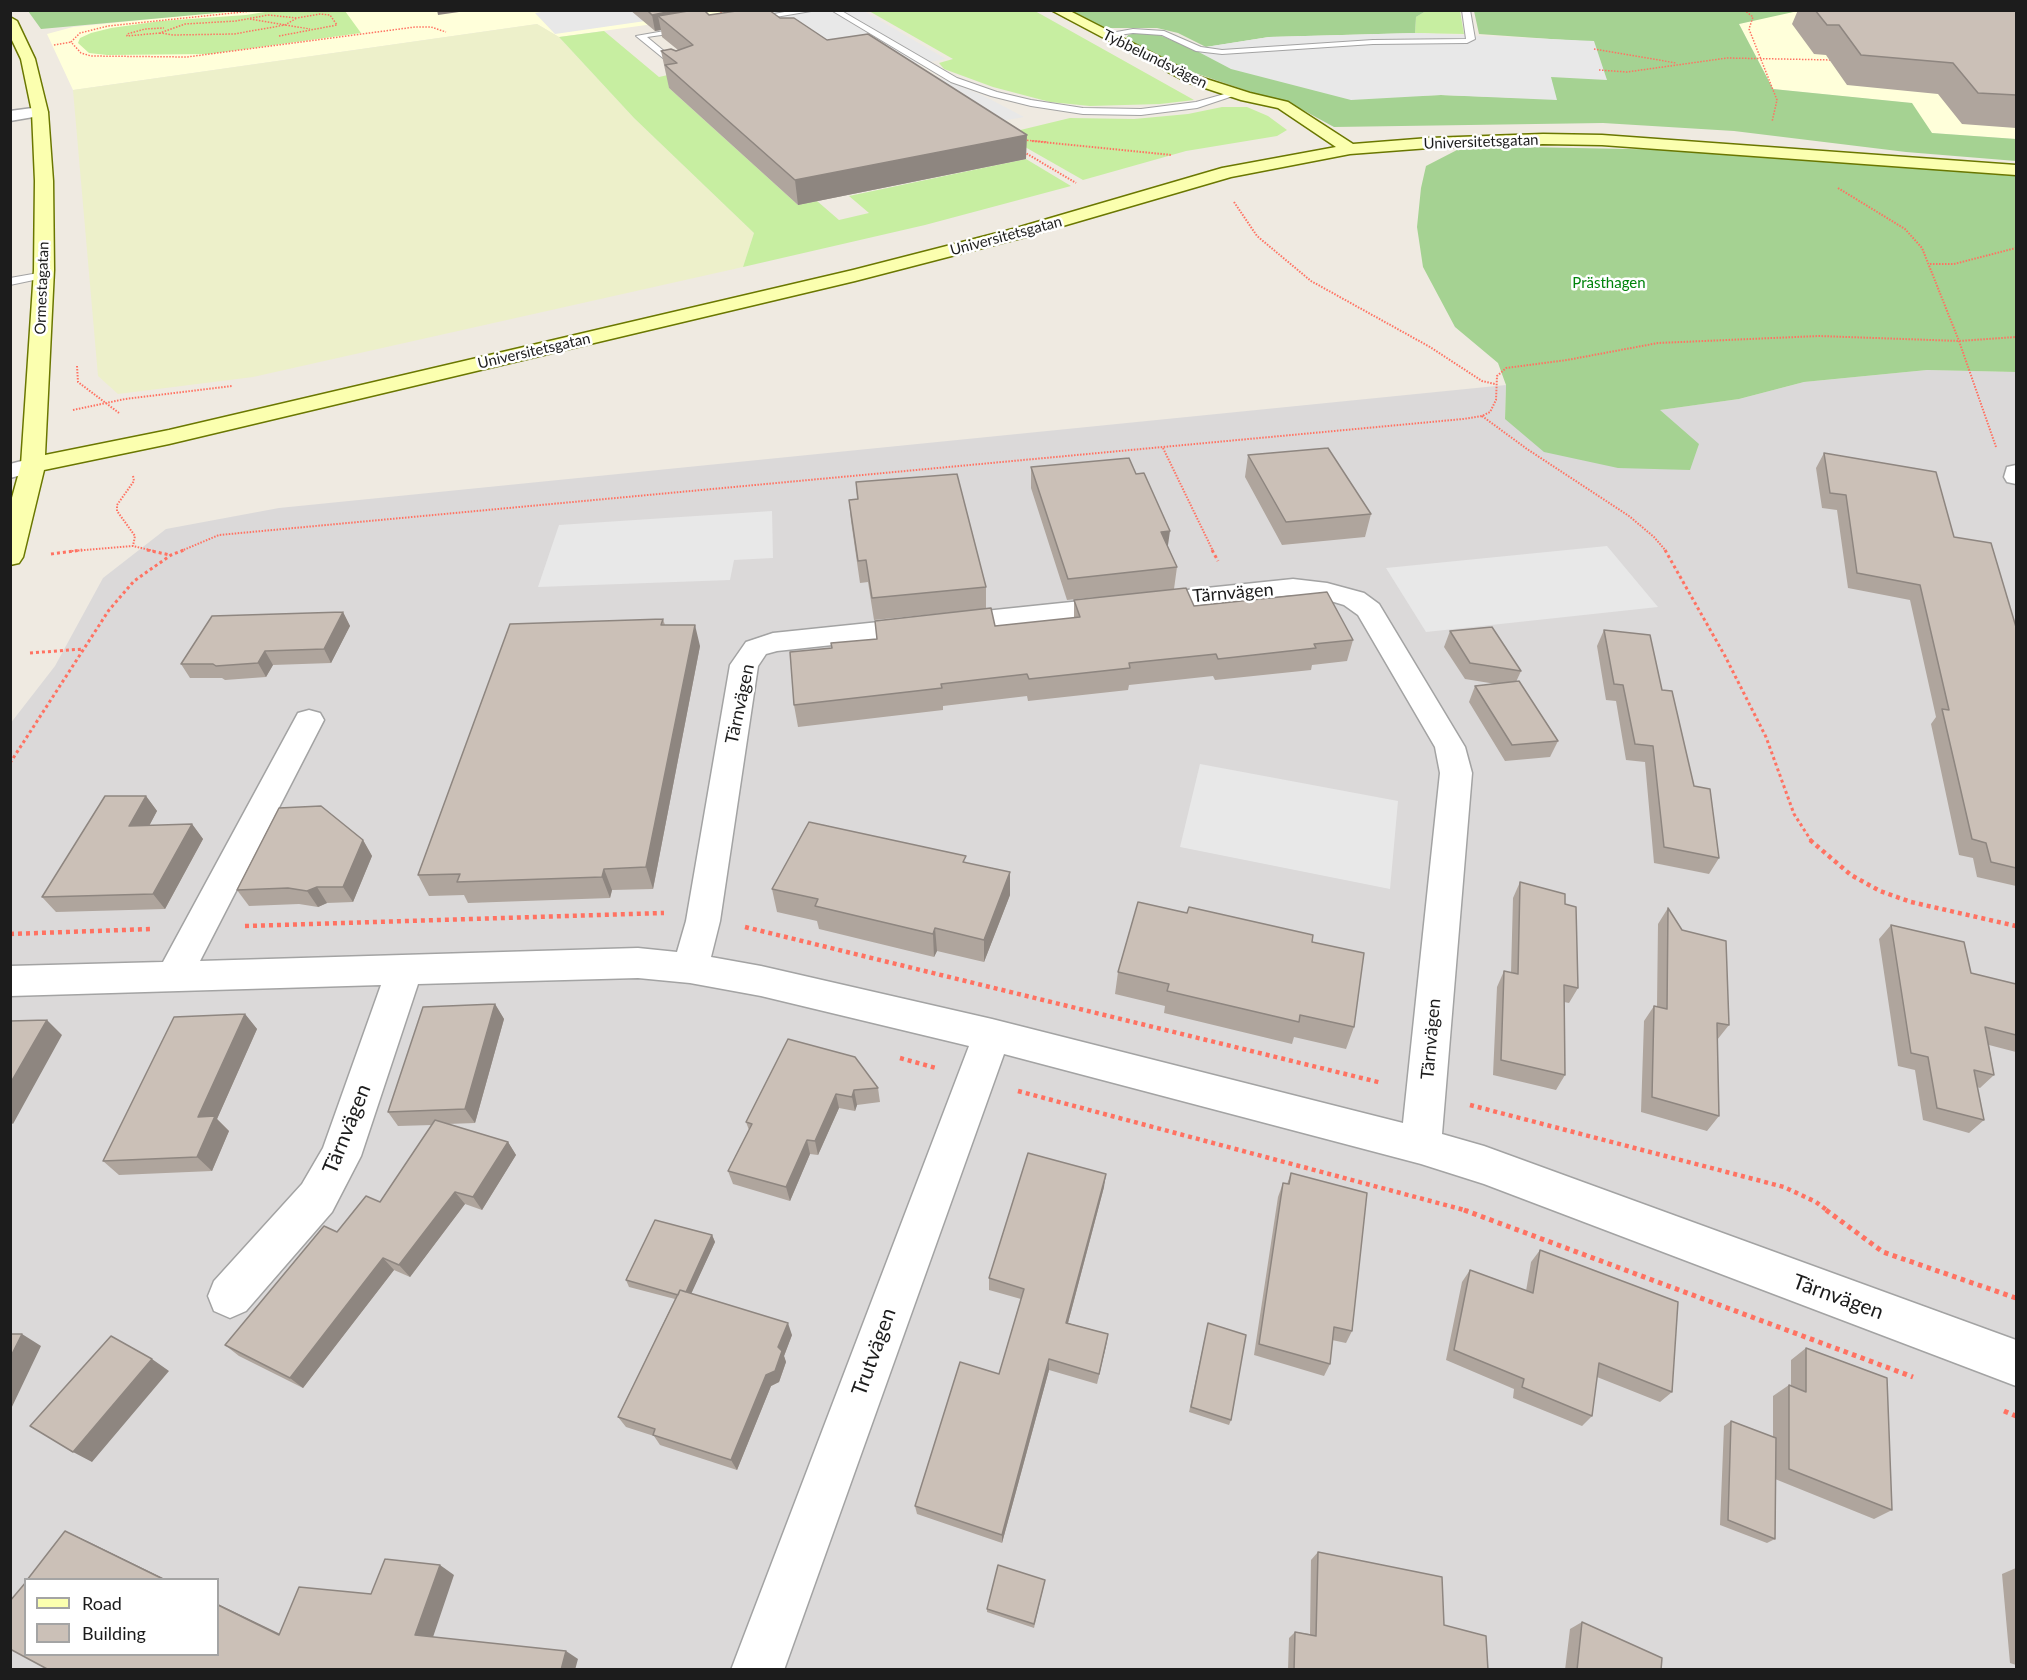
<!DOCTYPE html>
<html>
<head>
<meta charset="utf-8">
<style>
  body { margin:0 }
  #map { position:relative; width:2027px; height:1680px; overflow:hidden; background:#efeae1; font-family:Lato,sans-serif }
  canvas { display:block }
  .frame { position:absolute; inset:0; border:12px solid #1c1c1c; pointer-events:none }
  .legend { position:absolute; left:24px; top:1578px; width:195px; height:78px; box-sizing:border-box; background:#fff; border:2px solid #a4a4a4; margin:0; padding:8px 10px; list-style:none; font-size:18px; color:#1c1c1c }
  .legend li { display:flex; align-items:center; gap:12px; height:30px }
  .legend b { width:30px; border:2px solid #a4a4a4 }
</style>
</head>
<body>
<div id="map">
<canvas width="2027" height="1680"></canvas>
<div class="frame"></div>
<ul class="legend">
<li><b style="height:8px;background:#fbffaf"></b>Road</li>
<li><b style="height:16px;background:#cbc0b7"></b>Building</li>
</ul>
</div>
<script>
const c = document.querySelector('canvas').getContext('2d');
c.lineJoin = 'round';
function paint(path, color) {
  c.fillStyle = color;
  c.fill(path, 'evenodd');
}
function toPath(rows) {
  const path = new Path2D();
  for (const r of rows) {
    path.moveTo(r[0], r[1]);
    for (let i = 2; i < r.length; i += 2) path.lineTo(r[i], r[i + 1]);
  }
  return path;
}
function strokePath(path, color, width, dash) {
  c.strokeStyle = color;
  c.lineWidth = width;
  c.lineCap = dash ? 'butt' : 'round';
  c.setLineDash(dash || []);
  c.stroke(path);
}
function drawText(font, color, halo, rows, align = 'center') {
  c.font = font + ' Lato,sans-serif';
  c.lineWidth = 5;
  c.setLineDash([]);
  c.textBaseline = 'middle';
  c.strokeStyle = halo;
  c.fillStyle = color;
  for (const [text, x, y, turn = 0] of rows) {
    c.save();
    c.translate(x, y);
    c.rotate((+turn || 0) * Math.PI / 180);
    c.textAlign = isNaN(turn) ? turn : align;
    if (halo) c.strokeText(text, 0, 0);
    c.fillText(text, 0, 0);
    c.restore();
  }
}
const residential = toPath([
  [1927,370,2016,372,2016,1669,11,1669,10,724,55,666,103,578,166,529,279,508,1506,385,1505,419,1659,410,1739,399,1804,382],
  [26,1580,218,1580,218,1654,26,1654]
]);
const education = toPath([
  [240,10,748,11,559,37,537,24,73,90,47,34,73,27],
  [1798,10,2016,11,2016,139,1932,133,1911,103,1773,89,1739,24]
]);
const farmland = toPath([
  [537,24,559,37,634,118,754,233,743,267,253,377,118,394,98,376,73,90]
]);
const grass = toPath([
  [271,11,345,11,361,33,209,54,107,55,89,53,78,43,80,38,91,33,111,28,161,21,246,15],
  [869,11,1035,11,1194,100,1160,104,1090,106,1050,102,993,87,944,69,939,63,953,59],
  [1426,11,1460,11,1464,34,1415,33,1416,17],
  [604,31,659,77,668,75,669,88,798,205,817,201,839,220,869,213,849,196,1026,159,1071,186,925,225,743,267,754,233,634,118,559,37],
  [1222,107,1247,107,1268,116,1287,130,1277,136,1186,151,1083,180,1018,143,1008,133,1070,118,1134,119,1188,114]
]);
const forest = toPath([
  [28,11,239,11,41,29],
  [1067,11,1426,11,1416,17,1415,33,1269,37,1206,47,1178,33,1157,28,1105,28],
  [1474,11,1798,11,1739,24,1773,89,1912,103,1932,133,2016,139,2016,161,1906,152,1734,131,1603,123,1334,127,1301,109,1192,72,1125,40,1128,35,1135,33,1152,32,1193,49,1400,96,1441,95,1556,99,1550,77,1594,42,1479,34],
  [1524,147,1679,150,2016,176,2016,372,1927,370,1804,382,1739,399,1660,410,1699,444,1690,470,1618,468,1544,452,1505,419,1506,385,1498,363,1455,327,1423,267,1417,227,1421,188,1426,166,1457,150]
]);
const parking = toPath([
  [554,10,707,10,708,12,555,34,535,13],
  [755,11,864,11,946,59,914,65,668,40,651,26],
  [1415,33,1594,41,1607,80,1551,77,1557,100,1441,95,1351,100,1231,69,1193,49,1269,37],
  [926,72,984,96,1024,117,985,124],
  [772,511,773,558,734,560,730,580,538,587,559,525],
  [1607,546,1658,607,1426,632,1386,568],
  [1200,764,1398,801,1390,889,1180,847]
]);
const pathFar4 = toPath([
  [262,10,108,26,80,33,71,42,81,53,91,56,187,57,415,27,431,27,446,32],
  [718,10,725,15],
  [1744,10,1753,17,1749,29,1777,100,1772,122],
  [268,15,297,18,285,25,234,34,173,35,160,33,185,24,236,21,268,15],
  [250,19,310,29],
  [160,33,127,36,127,34,145,29,164,28],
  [279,36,337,25,330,15,320,14,297,18],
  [54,45,71,42],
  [1594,49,1676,63],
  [1599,70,1627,72,1727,58,1834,60],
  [1024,140,1047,142]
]);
const pathFar3 = toPath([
  [1032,141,1172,155],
  [1024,152,1076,183],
  [1838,188,1905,229,1922,248,1959,341,1996,447],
  [1234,202,1257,236,1311,281,1430,347,1482,381,1495,384],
  [1930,264,1954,264,2016,248],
  [77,366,78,382,119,413],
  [73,410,125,399,232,386],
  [1482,416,1527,449,1629,516,1654,537,1666,551],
  [1163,448,1213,551],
  [133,476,134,481,117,505,117,511,135,536,133,546],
  [72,551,133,546,154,551],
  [181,551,219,535,1463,419,1482,416,1490,412,1496,400,1497,376,1506,368,1567,360,1658,343,1819,336,1959,341,2016,337]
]);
const pathFar2 = toPath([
  [147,550,170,555],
  [1212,550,1218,561],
  [1665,550,1725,656,1766,737,1794,814,1812,842],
  [51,554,82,550],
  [30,653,83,649],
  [10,763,109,610,134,581,171,555,184,550]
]);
const pathFar1 = toPath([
  [1810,840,1851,875,1880,891,1911,902,2016,926],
  [245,926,664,913],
  [745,927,1382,1083],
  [10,934,151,929],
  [900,1058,936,1068],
  [1018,1091,1468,1211],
  [1470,1105,1784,1187,1816,1202,1828,1211]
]);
const path = toPath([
  [1464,1210,1913,1377],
  [1826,1210,1883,1252,2016,1298],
  [2004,1411,2016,1416]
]);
const lane = toPath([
  [795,10,817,10,752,21,748,19,795,10],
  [831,10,840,10,957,78,997,92,1031,100,1083,108,1141,109,1196,102,1235,91,1239,94,1197,108,1141,115,1083,114,1031,106,991,96,951,82,831,10],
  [1462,10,1470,10,1475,39,1467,43,1373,44,1222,54,1196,51,1162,35,1133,33,1104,37,1100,35,1133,29,1164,31,1201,47,1222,50,1373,40,1466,39,1462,10],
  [687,27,691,29,690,31,647,37,682,66,682,70,679,71,636,36,687,27],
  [44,272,48,273,48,277,10,285,10,278,44,272]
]);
const street = toPath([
  [40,107,48,112,45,115,10,121,10,111,40,107],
  [33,458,41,460,45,465,41,470,10,478,10,464,33,458],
  [2016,465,2016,484,2007,482,2004,477,2007,467,2016,465],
  [1293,579,1327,583,1364,593,1379,604,1465,747,1472,773,1442,1134,1484,1146,2016,1340,2016,1386,1484,1184,1421,1164,1004,1054,784,1670,731,1670,969,1046,761,996,690,983,638,978,418,984,361,1156,332,1212,246,1311,230,1318,214,1311,208,1296,214,1281,302,1184,323,1148,381,985,10,996,10,966,163,962,298,713,309,710,320,713,324,720,200,961,638,948,677,952,686,921,730,665,746,642,773,633,1293,579],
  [1293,595,1324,599,1344,605,1358,615,1435,747,1440,773,1403,1123,992,1019,761,966,711,957,720,921,758,666,766,654,777,651,1293,595]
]);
const secondary = toPath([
  [1051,10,1068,10,1197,76,1250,93,1288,102,1353,144,1429,138,1543,134,1602,135,2016,165,2016,175,1602,145,1543,144,1429,148,1350,154,1231,177,1025,237,855,281,169,444,44,470,23,557,19,563,10,565,10,505,21,465,34,270,35,181,32,112,21,59,10,36,10,17,17,21,35,59,48,112,53,181,54,270,45,455,169,430,853,270,1013,229,1222,168,1336,147,1278,108,1241,100,1187,82,1051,10]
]);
const wall = toPath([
  [630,10,704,10,709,15,780,18,827,40,1026,159,798,205,669,88,661,51,676,51,678,50,662,37,661,30,655,31],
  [1798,10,2016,10,2016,128,1962,124,1938,94,1847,85,1826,55,1814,54,1792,24],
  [1824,453,1954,537,2016,627,2016,886,1977,877,1973,858,1959,855,1931,724,1936,717,1910,600,1848,588,1837,510,1822,508,1816,468],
  [1248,455,1371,514,1365,537,1282,545,1245,477],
  [1031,467,1168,547,1177,567,1174,589,1194,606,1353,640,1347,661,1312,665,1311,670,1215,680,1213,676,1129,685,1128,690,1028,701,1027,696,943,706,943,710,798,727,794,705,832,648,877,639,875,621,995,626,1074,618,1074,600,1097,597,1067,600,1031,488],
  [856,482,986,587,986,609,874,620,868,582,860,583,851,521,849,500,857,499],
  [343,612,350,626,331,663,273,665,266,677,225,680,222,678,190,678,181,664],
  [663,619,665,625,700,646,653,889,612,890,610,898,468,903,464,895,429,896,418,875],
  [1604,630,1662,690,1694,786,1719,858,1709,874,1654,863,1645,762,1626,760,1616,701,1606,700,1597,646],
  [1450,631,1521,671,1516,682,1558,741,1550,757,1505,761,1469,702,1475,686,1496,684,1465,679,1444,647],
  [146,796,157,811,149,826,192,824,203,839,165,909,56,912,42,897],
  [363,840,372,856,353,902,327,903,318,907,299,904,249,906,237,890],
  [966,863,1010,895,984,962,937,951,934,957,819,929,817,921,777,912,772,889],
  [1520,882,1565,904,1578,988,1569,1003,1564,1002,1565,1075,1556,1090,1493,1075,1497,987,1504,971,1511,973,1513,898],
  [1668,908,1729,1025,1717,1040,1719,1116,1707,1131,1641,1112,1644,1021,1654,1006,1657,1006,1658,924],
  [1891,925,1971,973,2016,984,2016,1052,1989,1045,1994,1075,1980,1088,1977,1087,1984,1120,1969,1133,1923,1120,1915,1070,1898,1066,1879,939],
  [1312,942,1354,1027,1346,1049,1294,1037,1292,1044,1164,1013,1165,1006,1115,994,1118,972],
  [495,1004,504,1019,475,1123,447,1124,508,1142,516,1155,482,1210,465,1204,410,1277,394,1270,303,1388,239,1356,225,1345,337,1232,380,1202,432,1125,398,1126,388,1112],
  [245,1014,257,1029,217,1119,229,1131,212,1171,119,1175,103,1161],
  [788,1039,878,1088,880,1102,857,1105,855,1111,839,1108,818,1155,810,1154,790,1201,733,1184,728,1171,749,1130,746,1122],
  [1291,1173,1352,1331,1346,1343,1332,1340,1330,1364,1324,1376,1254,1355,1278,1197,1283,1183,1287,1184],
  [1104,1187,1068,1323,1108,1334,1097,1384,1049,1370,1002,1543,917,1514,915,1506,999,1374,1021,1299,989,1290,989,1278],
  [712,1235,715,1242,691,1293,792,1335,784,1356,786,1362,779,1382,771,1386,737,1470,660,1445,654,1436,626,1427,618,1417,675,1299,629,1287,626,1280],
  [1540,1250,1672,1392,1660,1402,1597,1377,1592,1416,1582,1426,1513,1398,1514,1389,1446,1360,1462,1282,1470,1270,1526,1291,1531,1262],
  [1208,1323,1231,1420,1229,1425,1189,1412],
  [1806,1348,1892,1510,1874,1519,1775,1479,1775,1539,1767,1543,1720,1525,1724,1426,1731,1421,1773,1437,1773,1396,1789,1385,1791,1386,1791,1360],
  [1318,1552,1444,1625,1488,1670,1288,1670,1289,1638,1295,1632,1310,1634,1311,1560],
  [2016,1568,2016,1665,2010,1663,2002,1574],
  [1045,1580,1034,1628,987,1612,987,1609],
  [1582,1622,1661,1670,1565,1670,1570,1629]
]);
const shadedWall = toPath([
  [437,10,473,10,438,15],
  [677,10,697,10,658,16,661,30,655,31,652,15],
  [1027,135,1026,159,798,205,795,180],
  [1170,531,1167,552,1161,532],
  [343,612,350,626,331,663,324,649],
  [695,625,700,646,653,889,646,867],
  [265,651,273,665,266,677,258,663],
  [146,796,157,811,141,841,129,826],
  [192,824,203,839,165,909,153,894],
  [363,840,372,856,353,902,343,887],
  [604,869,612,890,610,898,602,877],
  [1010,872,1010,895,984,962,984,940],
  [317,887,327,903,318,907,307,891],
  [935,928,937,951,934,957,933,934],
  [495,1004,504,1019,475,1123,465,1109],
  [245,1014,257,1029,217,1119,229,1131,212,1171,197,1157,198,1117],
  [47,1020,62,1035,13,1124,10,1122,10,1084],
  [854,1090,857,1105,855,1111,852,1097],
  [836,1094,839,1108,818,1155,815,1141],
  [807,1140,810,1154,790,1201,786,1187],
  [508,1142,516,1155,482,1210,473,1197],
  [1106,1174,1104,1187,1065,1334,1066,1323],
  [455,1192,465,1204,410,1277,399,1265],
  [712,1235,715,1242,687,1303,684,1296],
  [383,1258,394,1270,303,1388,290,1378],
  [788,1323,792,1335,784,1356,786,1362,779,1382,771,1386,737,1470,731,1460,766,1375],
  [22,1334,41,1346,10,1411,10,1358],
  [1108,1334,1106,1346,1097,1384,1099,1374],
  [152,1359,169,1371,92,1462,73,1452],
  [1049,1359,1049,1370,1002,1543,1002,1535],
  [65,1531,89,1542,167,1580,165,1580],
  [440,1565,454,1575,431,1643,415,1635],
  [218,1604,299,1643,279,1635,218,1605],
  [566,1651,578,1659,575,1670,561,1670]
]);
const building = toPath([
  [647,10,677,10,652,15,647,10],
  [694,10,704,10,709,15,743,10,769,10,780,18,794,18,827,40,868,34,1027,135,795,180,665,65,677,63,661,51,671,49,676,51,693,45,658,16,694,10],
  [1815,10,2016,10,2016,95,1978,93,1953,63,1861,55,1839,25,1827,25,1815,10],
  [1328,448,1371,514,1286,522,1248,455,1328,448],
  [1824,453,1936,472,1954,537,1991,543,2016,627,2016,868,1991,862,1986,843,1972,839,1942,709,1949,710,1920,585,1857,573,1846,495,1830,493,1824,453],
  [1129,458,1136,474,1144,473,1170,531,1161,532,1177,567,1068,579,1031,467,1129,458],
  [957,474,986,587,872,598,866,560,858,561,849,500,858,499,856,482,957,474],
  [1186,588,1194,606,1327,592,1353,640,1314,644,1316,648,1218,659,1216,654,1129,663,1130,668,1029,679,1027,674,941,684,942,688,794,705,790,652,832,648,831,643,877,639,875,621,991,608,995,626,1080,617,1074,600,1186,588],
  [343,612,324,649,265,651,258,663,216,666,213,664,181,664,212,616,343,612],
  [663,619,661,625,695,625,646,867,604,869,602,877,457,882,460,874,418,875,510,624,663,619],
  [1492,627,1521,671,1470,663,1450,631,1492,627],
  [1604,630,1650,635,1662,690,1672,691,1694,786,1710,789,1719,858,1664,847,1653,746,1635,744,1623,685,1614,684,1604,630],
  [1519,681,1558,741,1512,745,1475,686,1519,681],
  [105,796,146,796,129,826,192,824,153,894,42,897,105,796],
  [321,806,363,840,343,887,317,887,307,891,288,888,237,890,279,808,321,806],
  [809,822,966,856,963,862,1010,872,984,940,935,928,933,934,815,906,818,899,772,889,809,822],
  [1520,882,1565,894,1565,904,1576,907,1578,988,1564,985,1565,1075,1501,1060,1504,971,1518,974,1520,882],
  [1138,902,1187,913,1189,907,1313,935,1312,942,1364,953,1354,1027,1300,1015,1299,1022,1167,991,1169,984,1118,972,1138,902],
  [1668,908,1682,930,1726,941,1729,1025,1717,1023,1719,1116,1652,1097,1654,1006,1667,1009,1668,908],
  [1891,925,1964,942,1971,973,2016,984,2016,1035,1985,1027,1994,1075,1974,1070,1984,1120,1937,1108,1928,1057,1911,1053,1891,925],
  [495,1004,465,1109,388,1112,423,1007,495,1004],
  [245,1014,198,1117,215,1116,197,1157,103,1161,174,1017,245,1014],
  [47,1020,10,1084,10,1021,47,1020],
  [788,1039,855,1057,878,1088,854,1090,852,1097,836,1094,815,1141,807,1140,786,1187,728,1171,752,1124,746,1122,788,1039],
  [435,1120,508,1142,473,1197,455,1192,399,1265,383,1258,290,1378,225,1345,324,1226,337,1232,366,1196,380,1202,435,1120],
  [1028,1153,1106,1174,1066,1323,1108,1334,1099,1374,1049,1359,1002,1535,915,1506,960,1362,999,1374,1024,1289,989,1278,1028,1153],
  [1291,1173,1367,1193,1352,1331,1334,1327,1330,1364,1259,1344,1283,1183,1289,1184,1291,1173],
  [655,1220,712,1235,686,1292,680,1290,678,1295,626,1280,655,1220],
  [1540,1250,1678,1302,1672,1392,1599,1363,1592,1416,1522,1387,1524,1379,1454,1350,1470,1270,1533,1293,1540,1250],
  [680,1290,788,1323,778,1347,782,1351,775,1371,766,1375,731,1460,653,1435,655,1429,618,1417,680,1290],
  [1208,1323,1246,1335,1231,1420,1191,1407,1208,1323],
  [10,1334,22,1334,10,1358,10,1334],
  [111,1336,152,1359,73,1452,30,1426,111,1336],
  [1806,1348,1887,1378,1892,1510,1789,1469,1789,1385,1806,1392,1806,1348],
  [1731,1421,1776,1438,1775,1539,1728,1520,1731,1421],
  [65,1531,165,1580,27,1580,65,1531],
  [1318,1552,1442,1577,1444,1625,1486,1636,1488,1670,1294,1670,1295,1632,1316,1636,1318,1552],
  [385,1559,440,1565,415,1635,566,1651,561,1670,49,1670,10,1649,10,1601,26,1582,26,1654,218,1654,218,1605,279,1635,299,1587,371,1594,385,1559],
  [998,1565,1045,1580,1034,1624,987,1609,998,1565],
  [1582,1622,1662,1658,1661,1670,1577,1670,1582,1622]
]);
const farStreetnames = [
  ["Tybbelundsvägen",1155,59,26],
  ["Universitetsgatan",1481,142,-2],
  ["Universitetsgatan",1006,236,-15],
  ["Ormestagatan",42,288,-88],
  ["Universitetsgatan",534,351,-13]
];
const farParknames = [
  ["Prästhagen",1609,283]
];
const streetNames = [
  ["Tärnvägen",1233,593,-5],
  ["Tärnvägen",740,704,-78],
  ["Tärnvägen",1431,1039,-85]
];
const nearStreetnames = [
  ["Tärnvägen",347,1129,-68],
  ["Tärnvägen",1838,1297,20],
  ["Trutvägen",874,1352,-70]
];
paint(residential, '#dbd9d9');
paint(education, '#ffffda');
paint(farmland, '#edf0ca');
paint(grass, '#c7eea1');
paint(forest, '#a5d292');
paint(parking, '#e8e8e8');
strokePath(lane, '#a3a3a3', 2);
strokePath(street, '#a3a3a3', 3);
strokePath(secondary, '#6a7700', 3);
strokePath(pathFar4, '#ff7262', 1.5, [1.5, 1.5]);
strokePath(pathFar3, '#ff7262', 2, [1.5, 1.5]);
strokePath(pathFar2, '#ff7262', 3, [3, 3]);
strokePath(pathFar1, '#ff7262', 4.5, [4, 4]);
strokePath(path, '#ff7262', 5, [4.5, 4.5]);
paint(lane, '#fff');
paint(street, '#fff');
paint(secondary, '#fbffaf');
paint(wall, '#afa59d');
paint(shadedWall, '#8e8680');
paint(building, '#cbc0b7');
strokePath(building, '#8e8680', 1.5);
drawText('15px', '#1c1c1c', '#fff', farStreetnames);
drawText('15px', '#01840c', '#fff', farParknames);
drawText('18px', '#1c1c1c', '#fff', streetNames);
drawText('21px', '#1c1c1c', '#fff', nearStreetnames);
</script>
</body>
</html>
